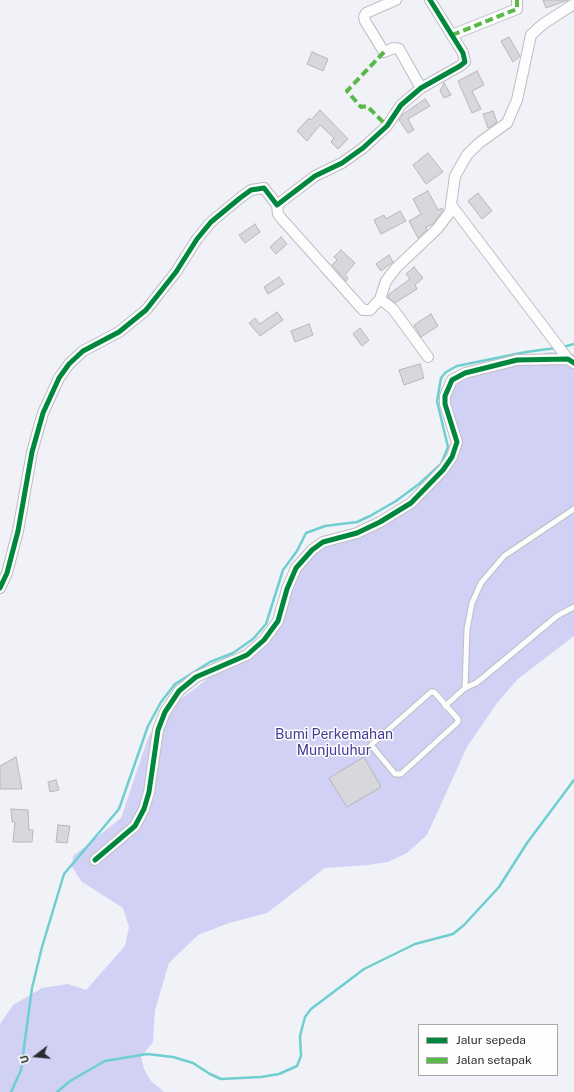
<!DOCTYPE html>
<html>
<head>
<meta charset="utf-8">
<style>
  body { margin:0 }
  #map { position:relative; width:574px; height:1092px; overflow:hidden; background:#f1f2f7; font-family:"Public Sans",sans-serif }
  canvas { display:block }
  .legend { position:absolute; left:418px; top:1024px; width:140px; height:52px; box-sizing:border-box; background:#fefefe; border:1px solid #aaaaab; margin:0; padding:5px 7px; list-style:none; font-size:12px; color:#2b2b2f }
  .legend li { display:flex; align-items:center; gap:8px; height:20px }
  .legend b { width:20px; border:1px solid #aaaaab }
  .north { position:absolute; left:16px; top:1036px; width:40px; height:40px; -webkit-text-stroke:3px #fefefe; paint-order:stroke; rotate:254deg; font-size:11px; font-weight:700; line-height:16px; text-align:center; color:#2b2b2f }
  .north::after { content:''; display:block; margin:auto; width:14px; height:18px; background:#2b2b2f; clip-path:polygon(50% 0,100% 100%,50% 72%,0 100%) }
</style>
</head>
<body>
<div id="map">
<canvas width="574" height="1092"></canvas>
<ul class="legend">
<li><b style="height:5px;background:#00873e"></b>Jalur sepeda</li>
<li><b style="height:5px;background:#58b947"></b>Jalan setapak</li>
</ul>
<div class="north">U</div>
</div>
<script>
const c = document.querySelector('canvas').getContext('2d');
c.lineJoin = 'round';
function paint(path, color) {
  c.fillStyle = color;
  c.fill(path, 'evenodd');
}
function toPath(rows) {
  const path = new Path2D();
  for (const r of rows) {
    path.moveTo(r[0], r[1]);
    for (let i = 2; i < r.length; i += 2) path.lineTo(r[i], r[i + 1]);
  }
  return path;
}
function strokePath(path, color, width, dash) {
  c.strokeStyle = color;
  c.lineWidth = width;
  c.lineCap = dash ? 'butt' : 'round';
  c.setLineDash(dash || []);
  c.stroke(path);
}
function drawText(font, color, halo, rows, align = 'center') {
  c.font = font + ' "Public Sans",sans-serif';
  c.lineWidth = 3;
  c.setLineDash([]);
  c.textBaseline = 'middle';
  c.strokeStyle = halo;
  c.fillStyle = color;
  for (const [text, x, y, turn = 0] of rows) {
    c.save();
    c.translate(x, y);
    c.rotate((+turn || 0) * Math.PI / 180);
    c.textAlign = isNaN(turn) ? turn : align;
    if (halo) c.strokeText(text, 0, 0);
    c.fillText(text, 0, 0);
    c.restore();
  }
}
const green = toPath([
  [549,352,574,354,574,636,518,679,497,703,467,747,427,835,407,853,388,862,368,865,325,868,267,913,229,923,198,935,169,963,155,1010,153,1042,141,1057,144,1069,151,1081,164,1092,0,1092,0,1024,13,1005,42,988,68,984,86,990,125,946,129,927,123,908,82,882,72,867,73,856,121,818,148,738,166,708,192,691,228,662,263,642,306,551,387,520,430,491,455,455,447,402,460,374]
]);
const stream = toPath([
  [563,347,574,344],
  [11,1092,21,1070,32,988,42,947,64,874,119,809,148,726,161,702,175,684,210,662,233,653,253,639,266,624,283,570,297,551,306,533,325,526,357,522,370,516,396,501,419,484,441,464,448,447,437,401,441,378,446,372,457,366,526,352,556,348],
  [57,1092,70,1081,105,1061,147,1054,173,1057,193,1063,210,1074,221,1079,261,1077,279,1074,297,1066,301,1056,300,1036,305,1017,311,1009,364,969,415,944,453,934,464,925,499,887,527,843,574,780]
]);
const building = toPath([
  [543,0,568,0,546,8,543,0],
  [509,37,520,56,513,62,501,41,509,37],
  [312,52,328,59,323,71,307,64,312,52],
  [477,71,484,85,472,91,481,109,472,113,458,81,477,71],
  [444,83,451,95,444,98,440,91,444,83],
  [425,99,430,106,408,119,414,130,408,133,399,120,403,114,425,99],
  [320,110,348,139,338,149,331,142,334,138,320,125,307,141,297,131,309,118,311,120,320,110],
  [493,111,497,122,488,128,483,114,493,111],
  [428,153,443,172,426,184,413,165,428,153],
  [428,191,438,210,442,208,443,210,433,224,426,227,427,230,418,238,409,221,421,214,413,199,428,191],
  [478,193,492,211,482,219,468,201,478,193],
  [400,211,406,221,381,234,374,220,384,215,386,219,400,211],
  [255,224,260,232,245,243,239,235,255,224],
  [281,237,287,244,276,254,270,247,281,237],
  [341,250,355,263,345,275,348,278,346,281,332,265,337,260,334,257,341,250],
  [389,255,393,262,381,271,376,264,389,255],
  [414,267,423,278,415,285,417,289,395,303,388,297,388,295,410,279,406,274,414,267],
  [279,277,284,284,268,294,264,287,279,277],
  [277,312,283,320,260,336,249,323,255,318,260,324,277,312],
  [431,314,438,326,421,337,414,325,431,314],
  [309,324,313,335,295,342,291,331,309,324],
  [360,328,369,340,362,346,353,334,360,328],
  [420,364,424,378,404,385,399,370,420,364],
  [16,757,22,789,0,789,0,766,16,757],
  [364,757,381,787,347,807,329,778,364,757],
  [56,780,59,790,50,792,48,782,56,780],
  [11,809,28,810,29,830,33,830,32,842,13,842,15,822,12,822,11,809],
  [58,825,70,826,67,843,56,842,58,825]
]);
const service = toPath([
  [465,688,467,629,472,603,481,583,504,556,574,509],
  [431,692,434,692,458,719,458,722,401,774,395,774,371,745,431,692],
  [445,706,465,688,476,683,485,676,557,616,574,607]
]);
const minor = toPath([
  [396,0,366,13,364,17,365,21,384,52,394,48,399,49,421,88],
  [452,35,517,9,517,0],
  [277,205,278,214,281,218,363,310,370,310,380,299,386,281,396,268,437,229,450,212,455,176,467,155,479,143,507,123,517,100,531,35,543,24,574,4],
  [452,206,568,359],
  [380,299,393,309,428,357],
  [0,588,7,573,18,531,32,452,43,413,59,378,69,364,83,351,119,332,146,310,176,272,197,239,211,222,240,198,251,190,264,188,277,205,315,176,342,163,363,148,387,126,401,105,421,88,460,66,465,62,463,53,430,0],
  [95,860,135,826,144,809,149,792,158,730,165,712,179,691,196,677,247,655,264,640,278,621,287,589,296,568,312,550,323,542,357,533,380,522,411,503,443,470,452,457,457,442,445,404,445,396,452,380,465,373,517,360,568,359,574,363]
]);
const quiet = toPath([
  [452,35,517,9,517,0],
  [384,52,347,91,361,107,367,106,387,126]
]);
const cycleway = toPath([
  [0,588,7,573,18,531,32,452,43,413,59,378,69,364,83,351,119,332,146,310,176,272,197,239,211,222,240,198,251,190,264,188,277,205,315,176,342,163,363,148,387,126,401,105,421,88,460,66,465,62,463,53,430,0],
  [95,860,135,826,144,809,149,792,158,730,165,712,179,691,196,677,247,655,264,640,278,621,287,589,296,568,312,550,323,542,357,533,380,522,411,503,443,470,452,457,457,442,445,404,445,396,452,380,465,373,517,360,568,359,574,363]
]);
const parkNames = [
  ["Bumi Perkemahan",334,735],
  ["Munjuluhur",334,751]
];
paint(green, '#d1d1f5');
strokePath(stream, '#6eced0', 2.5);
paint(building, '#d8d8dc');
strokePath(building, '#b6b7ba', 1);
strokePath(service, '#bdbec2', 7);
strokePath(minor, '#bdbec2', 12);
strokePath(service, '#fdfdfe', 5);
strokePath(minor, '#fdfdfe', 10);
strokePath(quiet, '#58b947', 4, [8, 4]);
strokePath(cycleway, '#00873e', 5);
drawText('14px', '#453a94', '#fefefe', parkNames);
</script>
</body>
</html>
